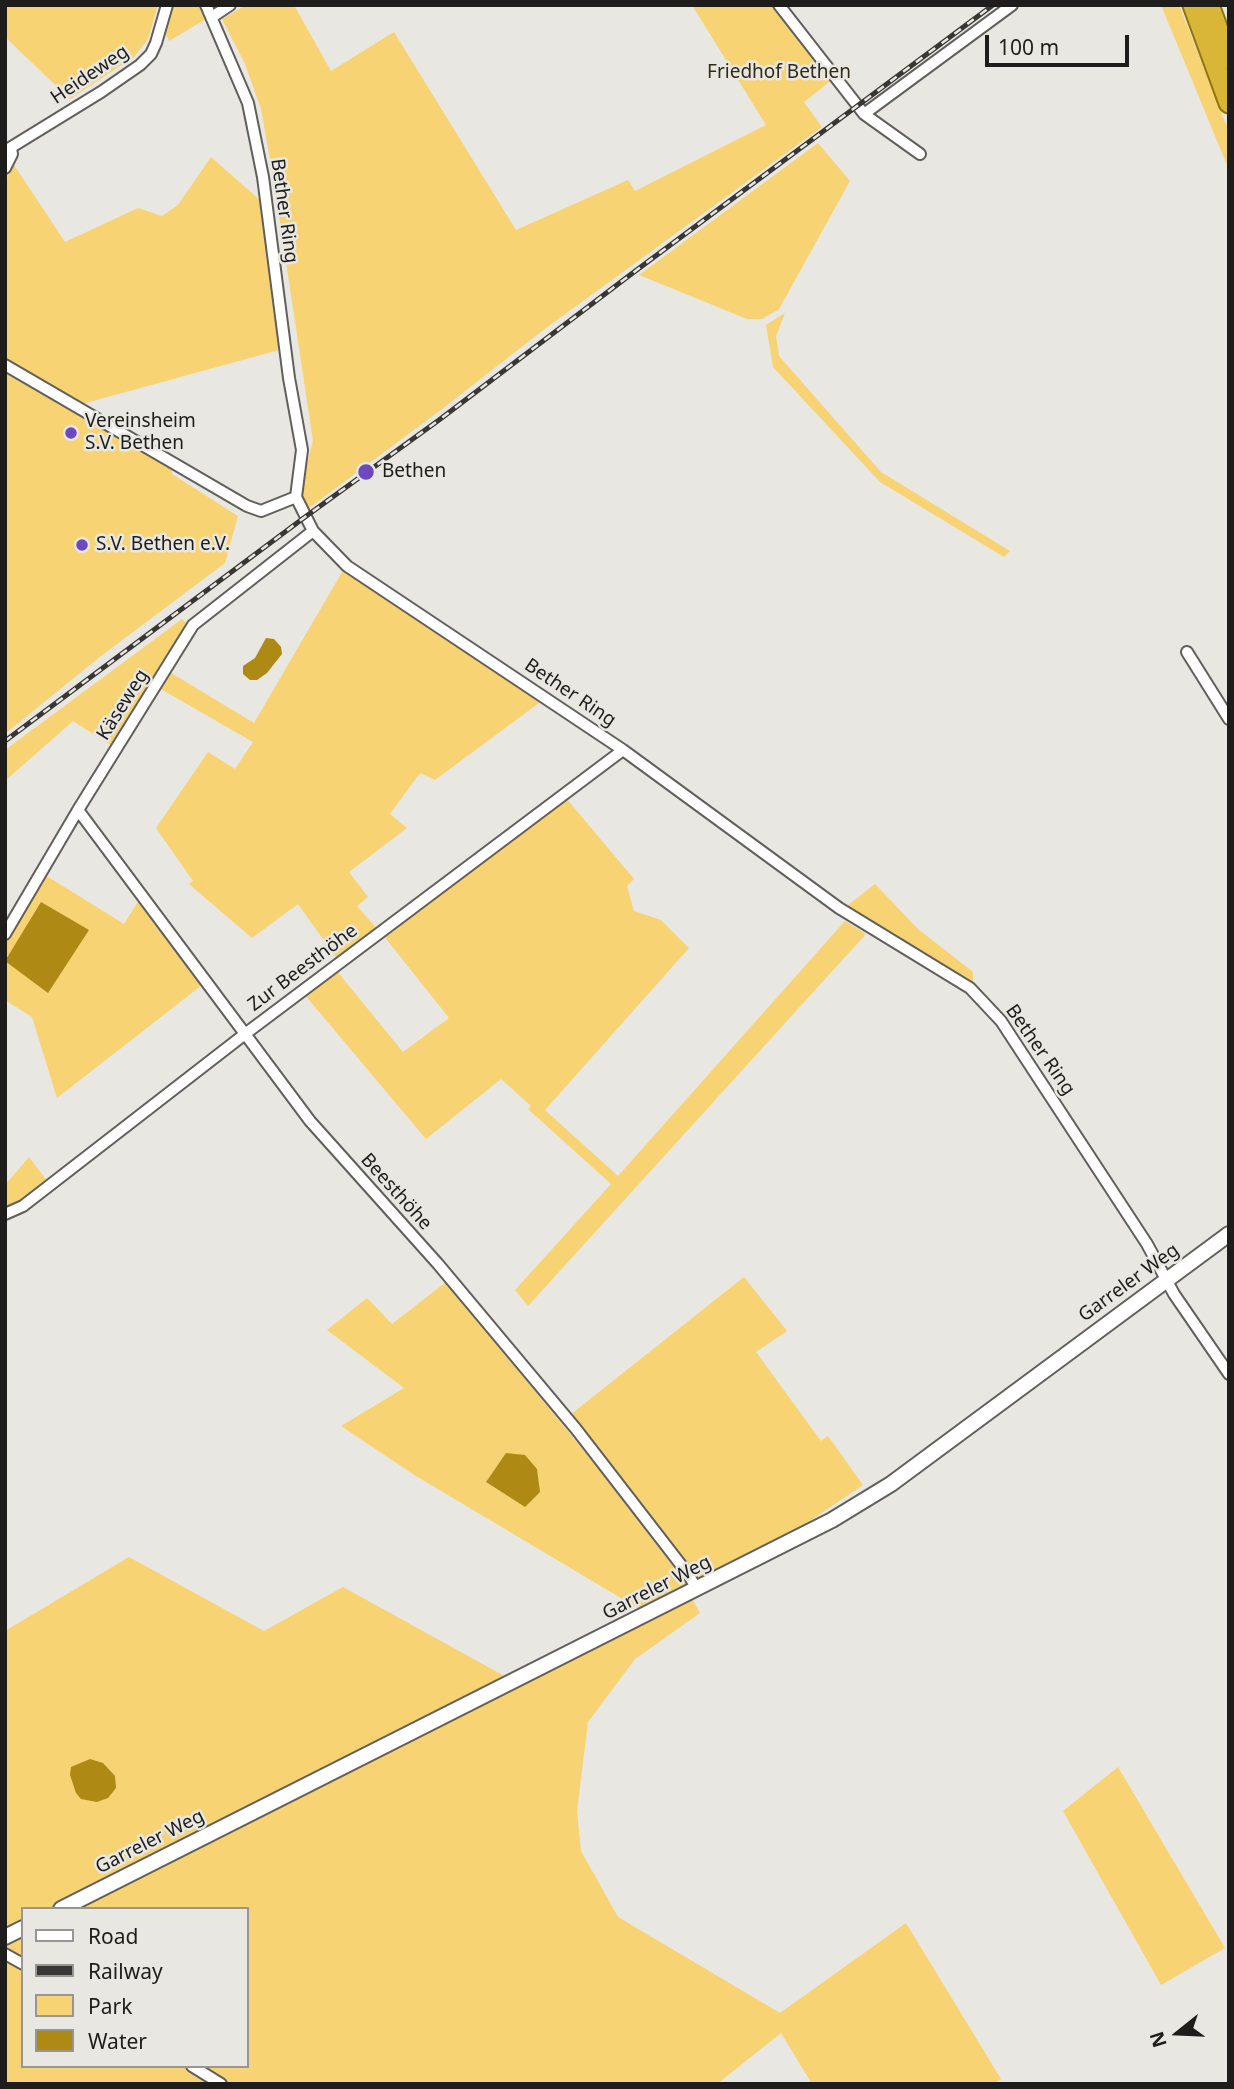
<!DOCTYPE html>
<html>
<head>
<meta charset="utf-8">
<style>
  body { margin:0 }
  #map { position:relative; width:1234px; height:2089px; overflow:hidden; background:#e9e7e1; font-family:"Noto Sans",sans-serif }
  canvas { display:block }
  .frame { position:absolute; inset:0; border:7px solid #1e1d1c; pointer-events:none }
  .legend { position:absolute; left:21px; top:1907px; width:228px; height:161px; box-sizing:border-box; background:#e9e7e1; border:2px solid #989692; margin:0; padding:9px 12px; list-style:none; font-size:21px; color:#1e1d1c }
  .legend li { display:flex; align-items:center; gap:14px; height:35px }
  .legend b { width:35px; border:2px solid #989692 }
  .north { position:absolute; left:1143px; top:1998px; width:70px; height:70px; -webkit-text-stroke:5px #e9e7e1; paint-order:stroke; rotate:252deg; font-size:19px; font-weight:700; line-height:28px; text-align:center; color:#1e1d1c }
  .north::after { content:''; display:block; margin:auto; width:24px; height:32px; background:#1e1d1c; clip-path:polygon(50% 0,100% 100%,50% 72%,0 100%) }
  .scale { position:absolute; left:985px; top:35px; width:144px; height:32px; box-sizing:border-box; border:4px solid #1e1d1c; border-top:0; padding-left:9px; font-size:21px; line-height:24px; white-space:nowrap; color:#1e1d1c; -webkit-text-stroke:5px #e9e7e1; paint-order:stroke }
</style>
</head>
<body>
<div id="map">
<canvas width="1234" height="2089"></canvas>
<div class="frame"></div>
<ul class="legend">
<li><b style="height:9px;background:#fff"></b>Road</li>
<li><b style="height:9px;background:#383735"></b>Railway</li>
<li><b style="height:19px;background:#f7d373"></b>Park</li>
<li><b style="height:19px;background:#ae8913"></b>Water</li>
</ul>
<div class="north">N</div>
<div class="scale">100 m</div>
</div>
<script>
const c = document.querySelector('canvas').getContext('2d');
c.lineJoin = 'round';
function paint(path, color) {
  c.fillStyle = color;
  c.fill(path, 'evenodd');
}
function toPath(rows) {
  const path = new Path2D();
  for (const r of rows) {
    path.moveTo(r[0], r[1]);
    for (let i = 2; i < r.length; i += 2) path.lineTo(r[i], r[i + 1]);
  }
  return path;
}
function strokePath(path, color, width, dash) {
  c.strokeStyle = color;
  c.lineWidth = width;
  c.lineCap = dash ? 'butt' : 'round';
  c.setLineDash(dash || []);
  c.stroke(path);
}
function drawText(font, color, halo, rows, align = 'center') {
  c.font = font + ' "Noto Sans",sans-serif';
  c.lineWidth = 5;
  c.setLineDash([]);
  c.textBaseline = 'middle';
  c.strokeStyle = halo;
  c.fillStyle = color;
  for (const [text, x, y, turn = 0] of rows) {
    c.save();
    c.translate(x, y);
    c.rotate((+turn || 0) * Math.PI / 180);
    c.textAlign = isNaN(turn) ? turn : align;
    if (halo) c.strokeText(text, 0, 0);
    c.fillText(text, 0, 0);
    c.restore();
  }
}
const green = toPath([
  [5,5,158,5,148,39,135,56,70,99,5,37],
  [173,5,200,5,206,19,169,41,165,32],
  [246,5,294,5,331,71,394,32,516,230,628,180,635,191,766,125,692,5,772,5,832,80,804,102,822,127,546,328,442,409,305,511,299,495,313,441,273,176,261,109,245,64,222,19],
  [1161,5,1179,5,1229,132,1229,170],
  [818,143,850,181,779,309,762,319,747,319,639,275],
  [211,157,261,201,279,350,82,404,5,360,5,181,14,165,65,242,138,208,162,216,178,205],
  [785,313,776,336,779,356,881,472,1010,551,1004,557,880,482,773,367,766,325],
  [5,371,172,469,172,474,238,516,225,563,101,656,5,734],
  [345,567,543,700,435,780,420,773,390,814,407,828,349,872,368,897,357,906,378,930,338,960,298,904,252,938,189,884,193,881,156,828,208,752,235,769,253,742,159,688,168,671,254,723],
  [182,619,188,624,112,746,73,721,5,781,5,750],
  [566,798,634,879,627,886,634,911,661,920,689,948,545,1110,618,1176,845,921,866,934,528,1306,515,1290,611,1184,528,1109,531,1106,501,1079,426,1139,304,994,336,970,403,1052,449,1018,383,935],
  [45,875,124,924,139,900,202,985,57,1098,32,1017,5,1000,5,940],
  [875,884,918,929,973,972,973,986,928,955,847,906],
  [29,1157,48,1182,20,1202,5,1209,5,1185],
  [744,1277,787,1331,756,1352,821,1441,828,1436,863,1485,801,1527,696,1579,570,1415],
  [446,1282,606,1478,688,1586,641,1610,416,1476,341,1426,404,1388,327,1330,367,1298,392,1324],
  [506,1453,525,1507,486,1482],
  [129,1557,264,1631,343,1587,519,1684,691,1597,700,1613,635,1659,588,1722,577,1811,581,1851,618,1917,780,2013,906,1923,1001,2079,993,2084,812,2084,781,2033,717,2084,5,2084,5,1631],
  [23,1909,247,1909,247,2066,23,2066],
  [1118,1767,1225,1948,1161,1985,1063,1811]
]);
const water = toPath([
  [266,638,274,639,281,647,282,654,267,673,257,680,250,680,243,674,243,666,255,658],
  [41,902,89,930,48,993,5,961],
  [506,1453,525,1455,537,1469,540,1492,525,1507,486,1482],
  [90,1759,103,1763,115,1776,116,1788,108,1798,97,1802,81,1799,76,1793,70,1775,71,1767]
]);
const minor = toPath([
  [206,5,248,103,263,177,289,378,302,450,296,497,313,531,347,566,623,750,839,908,970,988,1001,1021,1147,1244,1174,1294,1229,1374],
  [779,5,864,114,920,154],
  [212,17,230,5],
  [864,114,1012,5],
  [5,151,101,92,140,65,151,54,156,43,167,5],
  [5,168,12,154,11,149],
  [5,365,247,506,261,511,296,497],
  [1187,652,1229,719],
  [78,810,310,1121,438,1264,576,1429,688,1574,697,1589],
  [5,934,78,810,193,625,313,531],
  [5,1214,23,1206,245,1034,623,750],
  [5,1954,23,1964],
  [192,2066,221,2084]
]);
const tertiary = toPath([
  [61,1909,832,1520,891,1484,1229,1234],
  [5,1937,23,1928]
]);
const trunk = toPath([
  [1193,5,1229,103],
  [1209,5,1229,59]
]);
const rail = toPath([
  [5,741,305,517,439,420,630,275,993,5]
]);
const markers = [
  [71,433,7,"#6e48c0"],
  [366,472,9,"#6e48c0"],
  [82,545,7,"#6e48c0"]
];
const parkNames = [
  ["Friedhof Bethen",779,73]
];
const streetNames = [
  ["Heideweg",90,75,-34],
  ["Bether Ring",284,211,82],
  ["Bether Ring",570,693,34],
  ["Käseweg",123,705,-58],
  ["Zur Beesthöhe",303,968,-37],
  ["Bether Ring",1040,1050,55],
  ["Beesthöhe",396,1192,48],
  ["Garreler Weg",1129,1283,-36],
  ["Garreler Weg",657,1588,-27],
  ["Garreler Weg",150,1842,-27]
];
const poiNames = [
  ["Vereinsheim",85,422],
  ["S.V. Bethen",85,444],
  ["Bethen",382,472],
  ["S.V. Bethen e.V.",96,545]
];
paint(green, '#f7d373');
paint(water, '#ae8913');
strokePath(minor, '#615f5b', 14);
strokePath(tertiary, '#615f5b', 18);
strokePath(trunk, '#92750e', 23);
strokePath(minor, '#fff', 10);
strokePath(tertiary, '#fff', 14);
strokePath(trunk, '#dab638', 19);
strokePath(rail, '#383735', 5);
strokePath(rail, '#e9e7e1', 2.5, [8]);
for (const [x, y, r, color] of markers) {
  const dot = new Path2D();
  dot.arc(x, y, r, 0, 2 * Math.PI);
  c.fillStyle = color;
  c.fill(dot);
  strokePath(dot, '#e9e7e1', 2.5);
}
drawText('19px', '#312a18', '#e9e7e1', parkNames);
drawText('19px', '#1e1d1c', '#e9e7e1', streetNames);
drawText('19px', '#1e1d1c', '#e9e7e1', poiNames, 'left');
</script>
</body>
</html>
